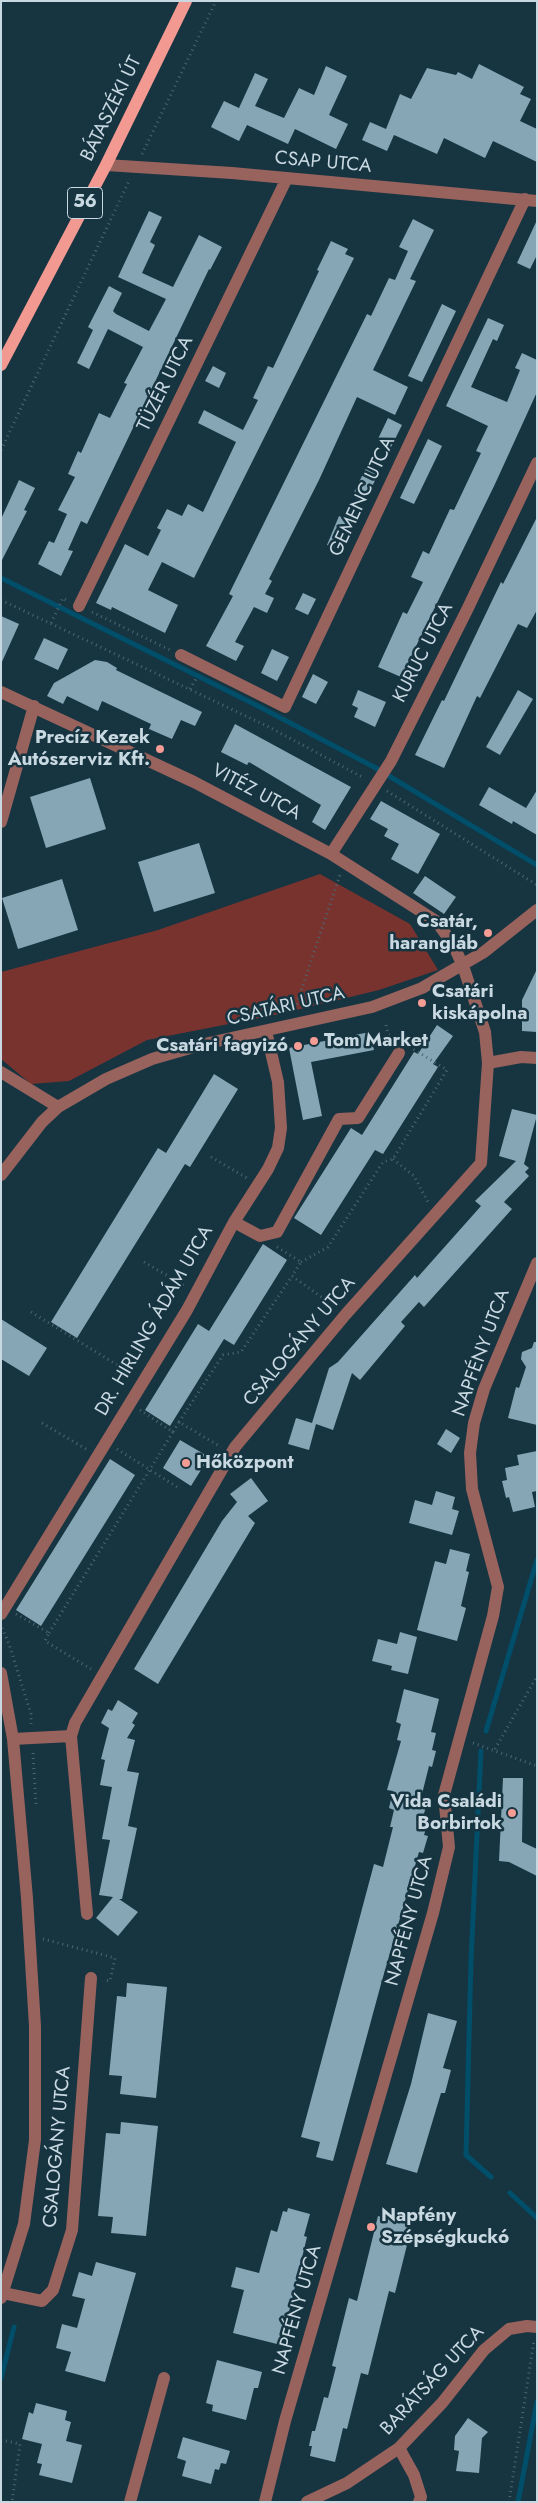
<!DOCTYPE html>
<html>
<head>
<meta charset="utf-8">
<style>
  body { margin:0 }
  #map { position:relative; width:538px; height:2503px; overflow:hidden; background:#173441; font-family:Jost,sans-serif }
  canvas { display:block }
  .frame { position:absolute; inset:0; border:2px solid #c9d9e2; pointer-events:none }
</style>
</head>
<body>
<div id="map">
<canvas width="538" height="2503"></canvas>
<div class="frame"></div>
</div>
<script>
const c = document.querySelector('canvas').getContext('2d');
c.lineJoin = 'round';
function paint(path, color) {
  c.fillStyle = color;
  c.fill(path, 'evenodd');
}
function toPath(rows) {
  const path = new Path2D();
  for (const r of rows) {
    path.moveTo(r[0], r[1]);
    for (let i = 2; i < r.length; i += 2) path.lineTo(r[i], r[i + 1]);
  }
  return path;
}
function strokePath(path, color, width, dash) {
  c.strokeStyle = color;
  c.lineWidth = width;
  c.lineCap = dash ? 'butt' : 'round';
  c.setLineDash(dash || []);
  c.stroke(path);
}
function drawText(font, color, halo, rows, align = 'center') {
  c.font = font + ' Jost,sans-serif';
  c.lineWidth = 5;
  c.setLineDash([]);
  c.textBaseline = 'middle';
  c.strokeStyle = halo;
  c.fillStyle = color;
  for (const [text, x, y, turn = 0] of rows) {
    c.save();
    c.translate(x, y);
    c.rotate((+turn || 0) * Math.PI / 180);
    c.textAlign = isNaN(turn) ? turn : align;
    if (halo) c.strokeText(text, 0, 0);
    c.fillText(text, 0, 0);
    c.restore();
  }
}
const green = toPath([
  [320,874,410,924,438,970,379,990,280,1014,147,1040,69,1081,31,1084,1,1059,1,972,158,930]
]);
const stream = toPath([
  [1,578,258,706,374,767,537,865],
  [486,1731,537,1560],
  [481,1751,471,1960,466,2155,491,2177],
  [510,2193,537,2218],
  [1,2378,14,2327],
  [518,2502,537,2402]
]);
const building = toPath([
  [479,64,524,87,520,94,531,99,520,121,537,129,537,162,493,141,485,158,444,138,437,154,394,135,387,151,362,140,370,122,386,129,400,94,411,99,427,68,456,75,458,72,472,79],
  [326,66,347,76,329,115,348,124,336,149,295,129,288,144,247,125,239,141,211,127,224,101,239,108,255,73,268,79,255,106,284,118,299,88,314,95],
  [149,211,162,217,150,242,155,245,142,273,173,287,199,235,222,247,210,270,209,269,87,524,81,521,68,550,73,551,61,576,38,564,49,541,54,543,67,514,58,510,75,477,68,474,78,451,81,453,99,413,110,418,127,384,124,383,143,347,108,329,89,369,77,363,93,330,88,327,109,286,122,293,113,311,116,314,149,331,166,299,118,277],
  [413,219,434,230,410,279,416,281,373,370,408,387,395,415,357,397,319,480,269,579,272,581,265,594,274,598,267,613,254,607,235,642,244,646,236,661,206,646,233,596,229,594,367,314,371,316,389,278,395,280,408,251,399,247],
  [537,220,537,255,530,269,517,263],
  [331,241,348,249,345,254,354,258,194,578,162,562,148,590,178,605,165,633,112,607,111,610,96,603,125,544,148,556,161,530,157,528,167,509,182,516,188,504,203,512,236,442,198,423,204,410,243,430,258,400,253,398,268,366,273,368,319,271,317,270],
  [442,304,456,311,422,382,408,376],
  [488,318,504,325,497,341,493,339,471,387,507,402,520,370,515,368,522,353,537,360,537,392,495,484,401,677,378,667,403,612,407,614,423,582,411,577,423,551,429,554,450,509,454,510,481,453,476,451,488,426,446,406],
  [213,366,226,373,219,388,205,381],
  [388,418,402,425,391,447,377,441],
  [428,439,442,446,414,504,400,498],
  [366,468,378,474,365,502,352,496],
  [19,480,35,488,24,510,27,511,1,562,1,519],
  [339,516,354,523,341,551,327,545],
  [537,517,537,610,527,628,518,624,480,698,477,696,444,768,415,755,442,700,444,701,501,582,503,584],
  [303,593,316,599,308,615,295,609],
  [1,616,19,624,1,664],
  [44,638,68,649,58,670,34,659],
  [272,649,289,657,277,681,261,673],
  [95,660,107,662,117,668,116,670,202,712,195,726,181,720,172,739,149,729,151,724,102,701,98,711,67,696,63,704,47,696,54,683],
  [313,674,328,682,316,704,302,697],
  [358,690,386,702,375,727,354,717,358,708,352,705],
  [518,690,533,699,500,755,486,747],
  [235,724,351,787,325,830,312,822,321,805,249,762,247,765,221,752],
  [90,778,106,829,46,848,30,797],
  [489,787,526,808,537,790,537,835,513,821,512,824,479,805],
  [381,801,440,834,418,874,391,859,399,844,384,836,388,829,370,819],
  [199,843,215,893,154,912,138,862],
  [425,876,456,897,444,914,413,893],
  [62,879,78,930,18,949,2,898],
  [537,969,537,1032,522,1031,522,1000],
  [437,1025,453,1036,433,1064,438,1067,383,1154,375,1150,321,1235,294,1218,351,1128,362,1135,414,1052,418,1054],
  [370,1032,374,1050,311,1062,322,1116,303,1120,289,1048],
  [214,1074,238,1089,190,1167,185,1164,77,1338,51,1322,158,1148,166,1153],
  [512,1109,537,1115,524,1164,529,1168,525,1172,529,1176,504,1202,512,1209,424,1307,419,1302,401,1322,405,1326,360,1380,352,1373,333,1430,316,1424,309,1450,288,1444,296,1418,312,1423,329,1368,338,1362,415,1275,417,1278,481,1206,475,1201,516,1161,499,1156],
  [263,1244,287,1260,234,1345,224,1339,170,1426,145,1410,198,1324,209,1331],
  [1,1319,47,1348,29,1376,1,1359],
  [534,1342,537,1342,537,1425,508,1418,516,1387,519,1388,526,1367,521,1359,522,1352,532,1348],
  [446,1429,460,1438,451,1453,437,1444],
  [180,1440,209,1457,191,1486,163,1468],
  [537,1451,537,1491,532,1492,535,1507,513,1512,509,1497,506,1498,502,1481,507,1480,505,1468,519,1465,517,1455],
  [110,1459,135,1475,41,1626,16,1610],
  [251,1478,268,1501,248,1516,255,1523,158,1684,134,1669,222,1521,237,1502,230,1494],
  [436,1491,455,1497,452,1509,459,1511,452,1535,409,1523,415,1500,432,1505],
  [450,1549,470,1554,466,1571,469,1572,461,1606,466,1608,457,1641,417,1630,435,1561,446,1564],
  [400,1632,417,1637,408,1674,391,1670,392,1666,372,1661,378,1639,397,1644],
  [404,1689,439,1699,431,1732,436,1733,432,1750,436,1751,432,1767,429,1766,421,1798,428,1800,423,1817,429,1819,424,1835,428,1836,423,1853,419,1852,381,1984,333,2161,316,2157,320,2142,301,2137,374,1864,383,1867,393,1827,390,1827,394,1810,389,1808,393,1791,387,1790,401,1741,397,1740,401,1724,396,1722],
  [118,1700,138,1713,132,1723,135,1725,127,1738,135,1740,127,1771,139,1773,128,1826,137,1828,122,1899,119,1899,138,1912,118,1936,96,1918,113,1897,99,1895,110,1840,102,1839,112,1787,100,1785,105,1760,101,1759,109,1728,101,1723,108,1709,112,1711],
  [503,1778,523,1778,522,1842,537,1849,537,1876,509,1862,499,1861],
  [127,1983,167,1987,156,2098,120,2094,122,2076,109,2075,117,1996,126,1997],
  [428,2013,457,2021,443,2068,451,2070,445,2093,441,2093,417,2173,386,2164,411,2084],
  [121,2122,158,2126,146,2236,111,2233,113,2217,98,2216,106,2133,120,2134],
  [288,2208,310,2214,304,2236,307,2237,281,2345,233,2333,244,2290,231,2287,236,2267,259,2273,271,2230,277,2232,283,2211,287,2212],
  [378,2216,412,2225,395,2293,389,2291,368,2375,361,2373,347,2429,343,2428,335,2462,310,2456,312,2446,309,2446,312,2431,315,2431,324,2397,328,2398,336,2367,332,2366,349,2298,357,2301],
  [96,2262,136,2273,105,2382,65,2371,71,2352,56,2348,62,2324,77,2328,85,2299,72,2296,79,2272,92,2276],
  [217,2360,262,2372,258,2388,254,2388,246,2420,212,2411,213,2405,206,2403],
  [36,2403,67,2411,65,2420,71,2422,66,2441,82,2445,72,2483,39,2475,42,2464,37,2463,42,2444,22,2439,29,2412,33,2414],
  [468,2418,488,2432,482,2438,479,2473,456,2471,459,2451,454,2450,455,2436],
  [183,2437,230,2451,226,2464,221,2463,219,2470,215,2469,211,2484,182,2476,186,2461,177,2458]
]);
const path = toPath([
  [142,154,216,1],
  [1,450,130,179],
  [1,600,269,727,364,778],
  [92,612,170,650],
  [51,623,63,598,66,600],
  [190,689,196,679],
  [387,791,537,885],
  [295,1009,340,875],
  [386,1025,388,1034,396,1039],
  [211,1157,247,1178],
  [393,1159,414,1176,428,1202],
  [277,1247,301,1262,292,1276,334,1306],
  [144,1262,185,1286],
  [301,1262,328,1247,383,1162,393,1159,447,1070,413,1049],
  [31,1312,132,1374],
  [140,1410,173,1432,179,1422,221,1447],
  [179,1422,223,1355,241,1352,292,1276],
  [42,1423,86,1449],
  [117,1449,177,1487],
  [16,1614,49,1633,45,1641,91,1669],
  [2,1628,9,1644,31,1714,31,1724],
  [49,1633,173,1432],
  [473,1743,537,1766],
  [495,1749,537,1676],
  [33,1753,36,1806],
  [43,1939,115,1958,110,1981,104,1980],
  [1,2440,20,2444,12,2502],
  [509,2502,534,2340]
]);
const minor = toPath([
  [106,165,232,173,537,201],
  [79,606,287,178],
  [181,655,285,707,525,199],
  [1,692,194,782,331,854,436,921,453,944,463,966,485,1032,488,1063,481,1163,346,1314,235,1447,75,1723,71,1736,13,1739],
  [1,822,34,706],
  [331,854,391,761,467,610,537,463],
  [488,1063,521,1057,537,1058],
  [1,1072,58,1107],
  [1,1175,42,1122,58,1107,106,1079,152,1059,204,1044,372,1007,422,988,484,952,537,910],
  [234,1222,260,1236,277,1232,339,1119,358,1118,399,1053],
  [1,1614,187,1310,234,1222,268,1169,278,1148,281,1128,278,1082,266,1031],
  [1,1673,13,1739,27,1898,35,2026,35,2140,24,2224,1,2298],
  [71,1736,87,1914],
  [3,2293,42,2301,53,2290,72,2230,91,1978],
  [399,2448,414,2475,421,2497,419,2502],
  [130,2502,164,2378],
  [265,2502,285,2421,433,1913,449,1847,444,1795,493,1616,498,1587,472,1489,470,1453,474,1423,484,1389,537,1263],
  [307,2502,347,2483,399,2448,442,2403,484,2350,509,2329,527,2326,537,2327]
]);
const major = toPath([
  [1,365,106,165,186,1]
]);
const markers = [
  [160,749,5,"#f59c94"],
  [488,933,5,"#f59c94"],
  [422,1003,5,"#f59c94"],
  [314,1041,5,"#f59c94"],
  [298,1046,5,"#f59c94"],
  [186,1463,5,"#f59c94"],
  [512,1813,5,"#f59c94"],
  [371,2227,5,"#f59c94"]
];
const shields = [
  [85,203,35]
];
const shieldNames = [
  ["56",85,203]
];
const streetNames = [
  ["BÁTASZÉKI ÚT",112,109,-64],
  ["CSAP UTCA",323,163,5],
  ["TÜZÉR UTCA",166,384,-64],
  ["GEMENC UTCA",363,497,-65],
  ["KURUC UTCA",424,653,-63],
  ["VITÉZ UTCA",256,793,28],
  ["CSATÁRI UTCA",286,1007,-13],
  ["DR. HIRLING ÁDÁM UTCA",155,1321,-60],
  ["CSALOGÁNY UTCA",300,1342,-50],
  ["NAPFÉNY UTCA",482,1353,-70],
  ["NAPFÉNY UTCA",410,1921,-75],
  ["CSALOGÁNY UTCA",58,2147,-85],
  ["NAPFÉNY UTCA",298,2310,-74],
  ["BARÁTSÁG UTCA",433,2381,-47]
];
const poiNames = [
  ["Precíz Kezek",150,738],
  ["Autószerviz Kft.",150,760],
  ["Csatár,",478,922],
  ["harangláb",478,944],
  ["Csatári",432,992,"left"],
  ["kiskápolna",432,1014,"left"],
  ["Tom Market",324,1041,"left"],
  ["Csatári fagyizó",288,1046],
  ["Hőközpont",196,1463,"left"],
  ["Vida Családi",502,1802],
  ["Borbirtok",502,1824],
  ["Napfény",381,2216,"left"],
  ["Szépségkuckó",381,2238,"left"]
];
paint(green, '#79332f');
strokePath(stream, '#004f6a', 5);
paint(building, '#86a6b6');
strokePath(path, '#4d6672', 3, [1, 4]);
strokePath(minor, '#98625d', 12);
strokePath(major, '#f29991', 12);
for (const [x, y, r, color] of markers) {
  const dot = new Path2D();
  dot.arc(x, y, r, 0, 2 * Math.PI);
  c.fillStyle = color;
  c.fill(dot);
  strokePath(dot, '#173441', 2);
}
for (const [x, y, w] of shields) {
  const box = new Path2D();
  box.roundRect(x - w / 2, y - 15.5, w, 31, 4);
  c.fillStyle = '#173441';
  c.fill(box);
  strokePath(box, '#c9d9e2', 1);
}
drawText('bold 18px', '#c9d9e2', null, shieldNames);
drawText('19px', '#c9d9e2', '#173441', streetNames);
drawText('bold 19px', '#c9d9e2', '#173441', poiNames, 'right');
</script>
</body>
</html>
